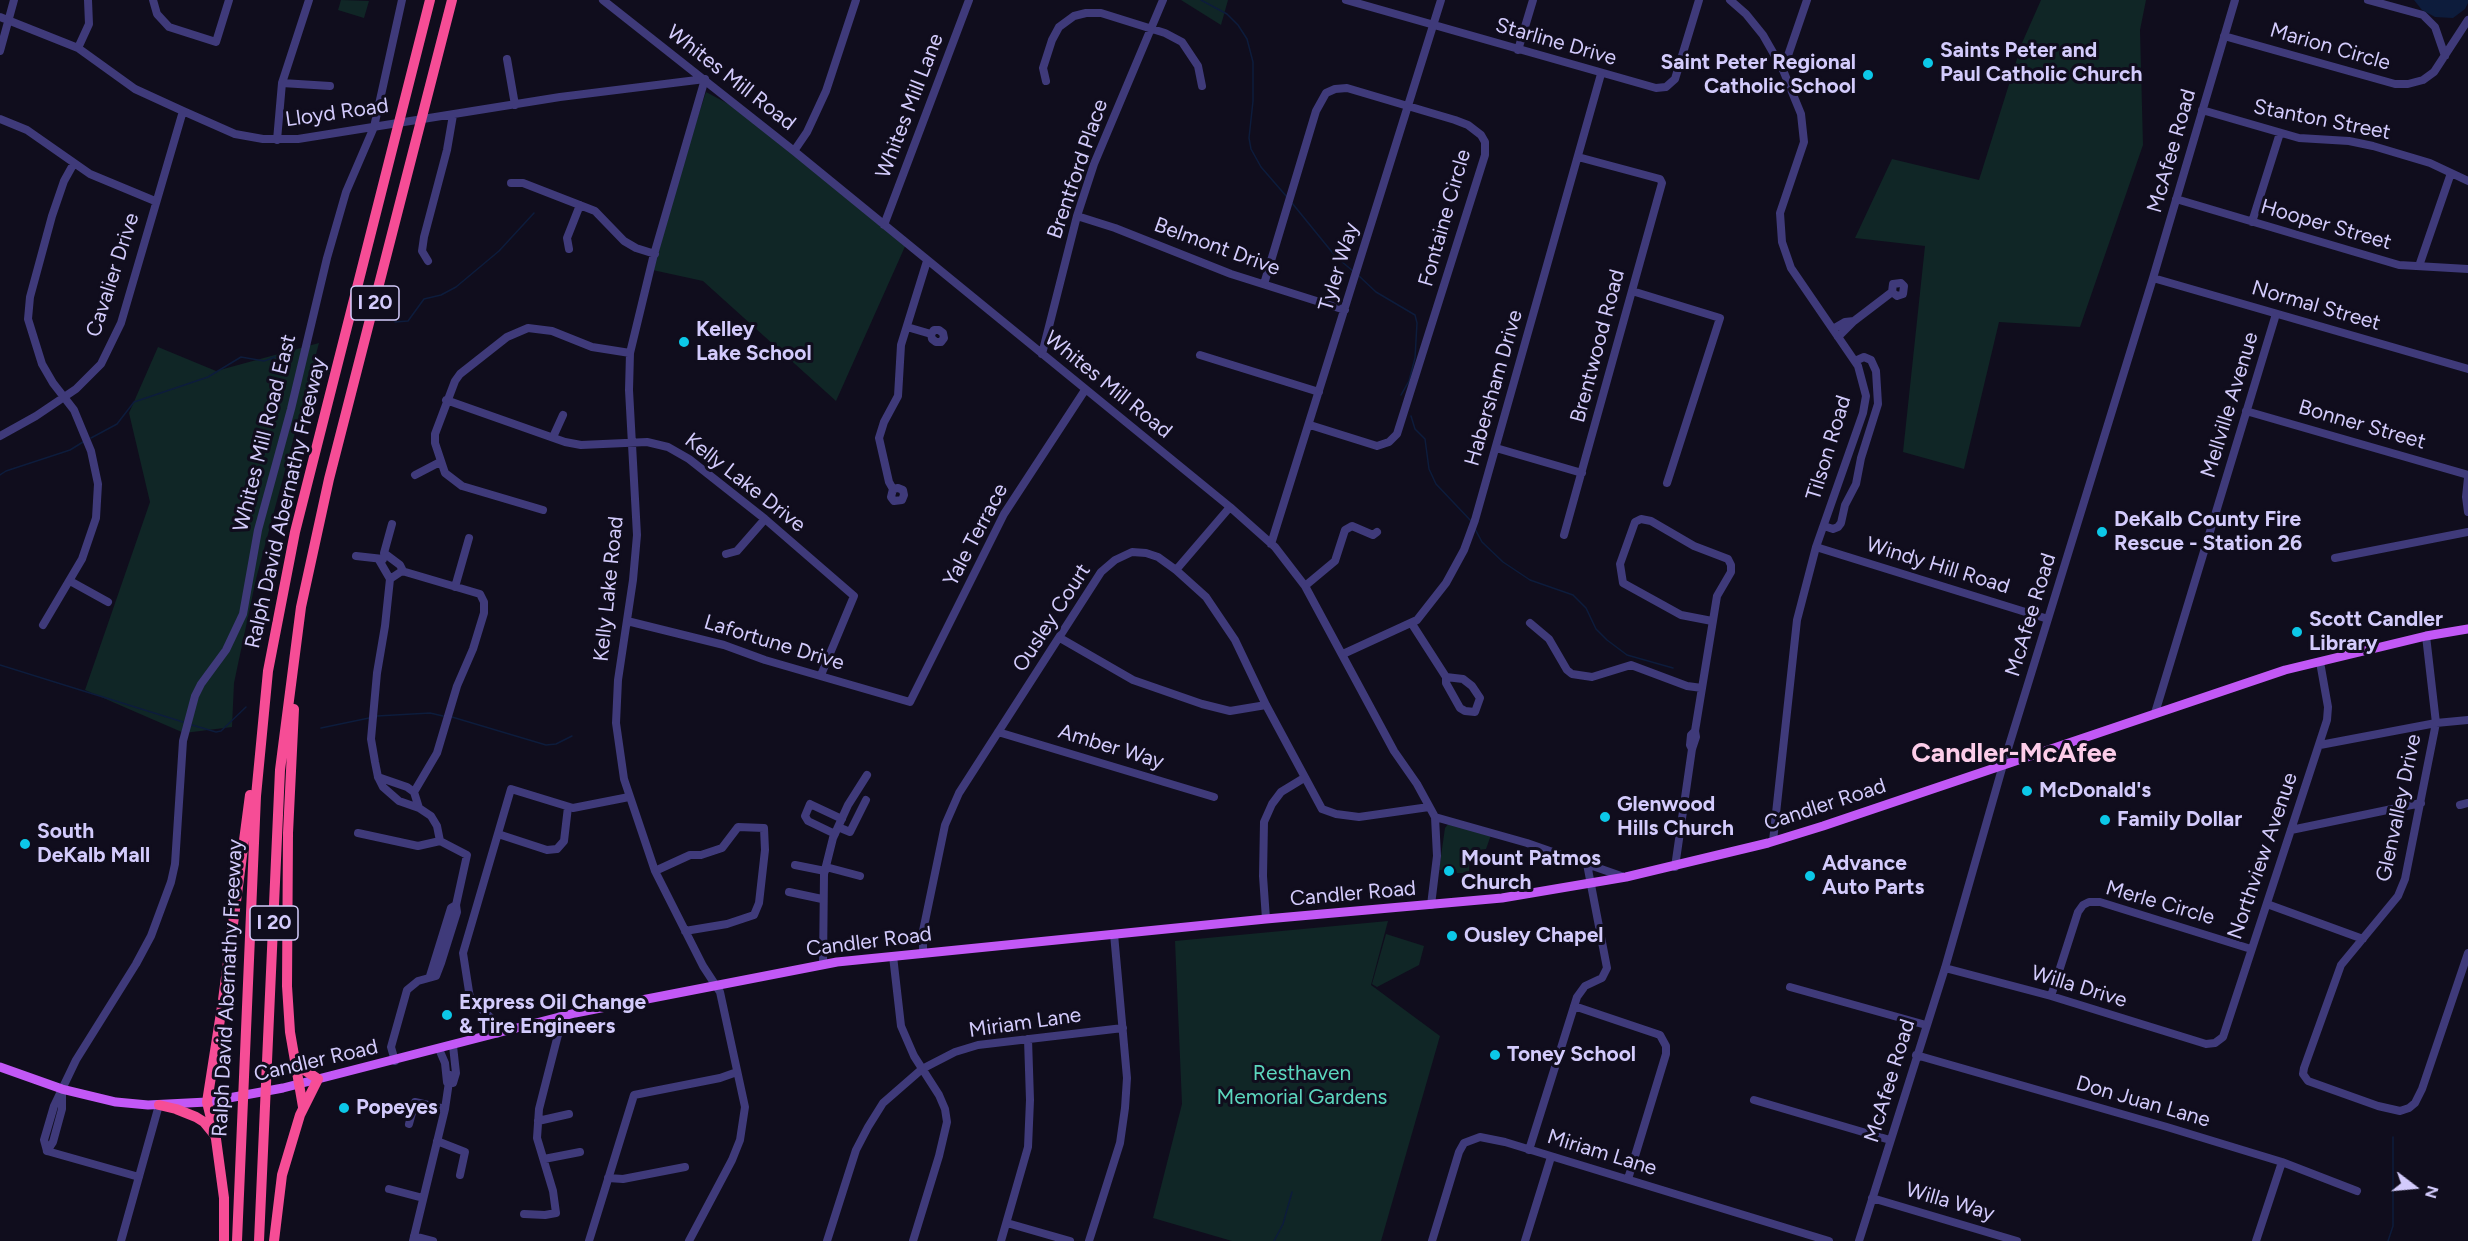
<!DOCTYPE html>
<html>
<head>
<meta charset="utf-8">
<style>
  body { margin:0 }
  #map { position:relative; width:2468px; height:1241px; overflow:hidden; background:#100d1d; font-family:Figtree,sans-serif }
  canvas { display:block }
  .north { position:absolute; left:2384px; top:1157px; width:60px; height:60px; -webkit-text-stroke:4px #100d1d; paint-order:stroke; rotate:106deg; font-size:16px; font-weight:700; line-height:24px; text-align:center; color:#d3cbfc }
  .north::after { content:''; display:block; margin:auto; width:21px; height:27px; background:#d3cbfc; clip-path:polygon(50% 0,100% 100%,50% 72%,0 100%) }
</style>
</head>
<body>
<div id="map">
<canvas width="2468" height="1241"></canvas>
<div class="north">N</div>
</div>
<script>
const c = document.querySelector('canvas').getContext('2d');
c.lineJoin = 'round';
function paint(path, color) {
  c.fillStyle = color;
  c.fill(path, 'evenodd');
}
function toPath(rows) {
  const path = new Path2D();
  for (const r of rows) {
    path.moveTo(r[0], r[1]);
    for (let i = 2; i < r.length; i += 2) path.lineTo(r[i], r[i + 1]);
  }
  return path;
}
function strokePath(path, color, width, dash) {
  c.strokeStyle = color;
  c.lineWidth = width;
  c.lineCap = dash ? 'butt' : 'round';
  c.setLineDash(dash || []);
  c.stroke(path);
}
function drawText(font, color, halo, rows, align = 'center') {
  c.font = font + ' Figtree,sans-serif';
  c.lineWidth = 6;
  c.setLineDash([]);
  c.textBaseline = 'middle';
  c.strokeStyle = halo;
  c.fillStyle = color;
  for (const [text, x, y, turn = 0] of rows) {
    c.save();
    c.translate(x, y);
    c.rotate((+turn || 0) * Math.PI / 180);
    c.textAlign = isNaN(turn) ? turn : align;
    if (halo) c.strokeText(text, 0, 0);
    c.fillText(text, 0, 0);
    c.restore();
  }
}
const green = toPath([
  [341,0,369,1,364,18,338,10],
  [1181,0,1228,0,1221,25],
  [2041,0,2146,0,2140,30,2143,145,2080,327,1999,322,1964,469,1903,452,1925,246,1855,238,1892,159,1979,180,2022,43],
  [706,92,753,117,907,242,836,401,703,281,648,269],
  [319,343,256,579,234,683,232,727,184,733,85,690,150,502,129,413,158,347,216,371],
  [1449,823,1491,835,1486,849,1469,851,1469,873,1457,873,1456,869,1439,870,1445,828],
  [1388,921,1371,985,1440,1036,1381,1241,1232,1241,1153,1218,1182,1104,1175,941],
  [1386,934,1424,946,1419,965,1377,987,1372,984]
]);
const water = toPath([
  [2414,0,2468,0,2468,3,2465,9,2453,18,2435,17,2422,10]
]);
const stream = toPath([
  [1201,0,1227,14,1238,25,1247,39,1253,62,1253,101,1249,138,1251,149,1261,167,1287,197],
  [1292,203,1336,257,1353,271],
  [1359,276,1376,292,1415,315,1417,323,1415,358,1409,381,1401,395],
  [395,322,408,321,424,299,441,295,456,287,499,251,534,213],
  [1411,416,1415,429,1425,439,1429,469,1436,484,1472,522],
  [91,438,117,424,134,402,208,377,241,357,264,361,275,357],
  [0,475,6,471,70,450,83,442],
  [1475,529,1482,542,1503,562,1530,580,1573,595,1586,608,1596,629,1607,640,1627,655,1673,668],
  [0,665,183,722],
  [377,716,430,713,443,716],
  [452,717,546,745,556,744,572,736],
  [192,725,216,732,221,731,246,707],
  [321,728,369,718],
  [1274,1241,1283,1224,1292,1192],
  [2388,1241,2393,1226,2393,1137]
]);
const minor = toPath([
  [153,0,157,14,169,27,216,42,229,0],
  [603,0,794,151,1230,507,1275,547,1305,586,1394,751,1417,784,1435,817,1437,856,1431,905],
  [1346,0,1656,88,1666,87,1675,79,1699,0],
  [1730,0,1746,14,1763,35,1783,70,1801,114,1804,142,1780,213,1782,242,1791,268,1858,366,1866,396,1863,413,1816,547,1797,620,1773,841],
  [2368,0,2423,15,2435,27,2445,56],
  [0,17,78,48,135,89,183,111,235,134,263,139,298,139,560,97,705,79],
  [2224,36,2395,84,2408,84,2423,80,2434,72,2468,20],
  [78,48,89,24,88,0],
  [1518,50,1533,0],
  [0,51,14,0],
  [507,59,515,105],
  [1783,70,1807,0],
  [1046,81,1043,68,1052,40,1059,27,1074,16,1086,13,1101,13,1165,33,1182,42,1198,66,1202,86],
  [282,83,330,86],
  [2202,110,2299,138,2349,141,2373,146,2430,163,2468,181],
  [0,119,27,130,90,174,155,201],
  [277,140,282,83,309,0],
  [794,151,807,132,826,91,856,0],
  [511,183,523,183,595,211,624,241,636,248,655,254],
  [2176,199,2399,265,2468,269],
  [1077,216,1115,228,1231,274,1345,310],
  [2252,222,2280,133],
  [884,225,969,0],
  [569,249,567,238,580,205],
  [428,261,422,251,424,237,447,150,453,115],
  [2419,266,2451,173],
  [2153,278,2468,369],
  [1264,284,1316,111,1326,93,1335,89,1347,88,1455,120,1468,125,1481,135,1485,142,1485,155,1397,434,1389,442,1377,446,1310,425],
  [1632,291,1720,318,1667,483],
  [907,327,931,334,932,339,936,342,941,342,944,338,943,333,939,330,934,330,931,334],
  [1833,329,1845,322,1854,321],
  [1838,337,1854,321,1892,292,1893,284,1901,283,1904,286,1903,294,1897,296,1892,292],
  [1042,354,1077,216,1094,164,1163,0],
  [1200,355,1319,392],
  [446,400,565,442,581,445,647,442,668,447,689,459,765,519,854,596,821,675],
  [2246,411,2468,475],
  [0,436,36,416,76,389,101,364,121,323,183,111],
  [553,437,563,415],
  [1496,448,1582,473],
  [415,475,440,462],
  [2468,478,2466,497,2468,512],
  [893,489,898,488,903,490,904,495,902,500,894,501,891,497,893,489,889,482,879,438,884,422,898,396,901,345,927,261],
  [543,510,462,486,445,473,435,443,435,434,455,381,460,374,507,337,528,328,552,331,592,347,630,353],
  [392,524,384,553,400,565,403,571],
  [1824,526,1833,529,1838,527,1841,523,1845,505,1856,484,1861,458,1878,404,1876,371,1871,360,1864,357,1855,361],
  [1564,535,1662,183,1660,179,1578,157],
  [1271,544,1441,0],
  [1816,547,2048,619],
  [726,554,737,551,765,519],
  [356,556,383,559],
  [2335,558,2468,532],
  [379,560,390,579,385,626,377,673,371,739,375,762,378,777,383,787,399,801,419,808],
  [1176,570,1230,507],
  [390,579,402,571,480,594,484,602,484,613,473,649,457,686,437,753,414,792],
  [70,581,108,602],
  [1305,586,1335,561,1345,530,1352,526,1373,535,1377,532],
  [455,587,469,538],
  [627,621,724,645,765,660,910,702,1004,514,1085,390],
  [1530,623,1549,639,1567,670,1572,674,1592,677,1631,665,1687,686,1702,688],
  [1412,624,1446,677],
  [43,625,82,559,96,518,98,484,91,451,74,410,53,383,42,364,28,319,30,297,52,216,64,181,74,163],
  [2426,636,2436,723,2405,879,2398,896,2341,965,2304,1068,2303,1074,2308,1081,2378,1106,2400,1111,2409,1108,2415,1103,2422,1089,2468,953],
  [1060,638,1133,680,1202,704,1230,711,1266,705],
  [1343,654,1417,620,1446,583,1464,550,1475,520,1601,74],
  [1446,677,1463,679,1472,686,1480,698,1475,712,1465,711,1460,708,1446,683,1446,677],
  [2155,713,2276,314],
  [1695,731,1717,596,1731,572,1731,565,1728,559,1694,546,1651,521,1641,519,1635,522,1620,564,1623,583,1681,615,1712,621],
  [998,732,1214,797],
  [2320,745,2436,723,2468,720],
  [378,777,407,787,414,792,419,808,431,816,437,826,440,841,467,855,456,905,457,912,441,963,436,976,418,981,407,990,391,1047,395,1061],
  [2460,805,2468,803],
  [1435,817,1527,843,1624,877],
  [838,827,850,832,866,800],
  [2291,830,2421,803],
  [358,833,418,846,440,841],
  [498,834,547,850,557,849,564,841,568,807],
  [835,834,808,821,805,816,810,804,842,819],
  [795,865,825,871],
  [826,867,860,876],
  [1675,867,1692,749,1696,737,1695,731,1691,735,1690,745,1692,749],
  [655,871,690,855,701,855,722,848,738,827,764,828,765,850,759,903,754,915,727,924,685,931],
  [789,892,822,899],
  [2267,904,2363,939],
  [1266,919,1263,876,1264,822,1272,804,1281,792,1304,778],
  [923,953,923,931,945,825,959,793,1101,572,1115,560,1132,552,1146,553,1158,557,1176,570,1206,597,1235,640,1266,705,1322,809,1336,814,1359,817,1429,807],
  [893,956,901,1026,914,1056,939,1095,945,1109,947,1122,939,1156,913,1241],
  [823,965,824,874,833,838,848,805,867,775],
  [1945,968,2051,996,2206,1044,2215,1043,2223,1037,2327,720,2328,707,2320,662],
  [430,976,451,908,456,905],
  [1790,987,1926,1025],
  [2051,996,2078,912,2083,905,2089,902,2100,902,2251,949],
  [1574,1006,1660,1035,1666,1046,1666,1054,1628,1179],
  [497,1034,492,1019,470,998,463,953,511,789,573,808,629,797],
  [439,1049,445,1063,447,1082],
  [1916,1055,2167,1127,2282,1162,2357,1191],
  [453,1083,456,1073,453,1046],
  [1754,1100,1890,1140],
  [538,1121,569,1114],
  [409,1124,415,1102,445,1109],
  [437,1141,465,1152,460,1175],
  [1529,1150,1577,997,1585,986,1602,978,1607,968,1587,864],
  [47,1151,44,1140,54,1106,76,1060,136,964,151,936,171,882,175,864,183,741,195,696,201,684,226,650,243,614,258,530,291,409,327,258,346,192,374,127,402,0],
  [47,1151,139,1177],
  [47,1151,53,1142,62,1109,62,1092],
  [544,1159,580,1152],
  [608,1178,623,1179,685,1167],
  [389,1189,423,1198],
  [1872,1198,2017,1241],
  [524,1214,545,1215,556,1213,553,1191,537,1138,539,1109,560,1027,560,1016],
  [1007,1223,1070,1241],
  [414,1236,433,1241],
  [121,1241,159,1105],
  [413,1241,445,1109,450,1075],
  [589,1241,634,1095,720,1078,737,1072],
  [689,1241,732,1160,740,1140,745,1107,720,992,703,966,655,871,624,779,616,723,618,680,633,580,637,535,629,390,630,353,653,258,705,79],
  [827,1241,856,1150,868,1127,883,1103,922,1069,955,1052,978,1045,1123,1028],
  [1001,1241,1028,1147,1030,1100,1028,1039],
  [1089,1241,1120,1143,1125,1108,1127,1078,1114,934],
  [1432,1241,1459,1152,1464,1143,1480,1137,1505,1142,1829,1241],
  [1525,1241,1551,1157],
  [1859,1241,1945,968,2003,765,2153,278,2235,0],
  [2256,1241,2282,1162]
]);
const major = toPath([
  [0,1067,62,1089,116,1102,148,1105,207,1102,283,1088,575,1013,837,962,1266,919,1502,898,1626,877,1768,843,1823,826,2285,670,2426,636,2468,629]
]);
const highway = toPath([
  [294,709,288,833,287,986,290,1032,303,1107],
  [159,1105,176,1109,196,1117,204,1122,213,1133],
  [224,1241,224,1198,216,1139,207,1102,223,1000,250,795],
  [237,1241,256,796,268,671,295,532,430,0],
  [259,1241,280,770,301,607,329,479,452,0],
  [274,1241,282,1175,300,1115,318,1079,303,1069,297,1061]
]);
const markers = [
  [1928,63,6,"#0cc8e8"],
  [1868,75,6,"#0cc8e8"],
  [684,342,6,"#0cc8e8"],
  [2102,532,6,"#0cc8e8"],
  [2297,632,6,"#0cc8e8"],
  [2027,791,6,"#0cc8e8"],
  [1605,817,6,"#0cc8e8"],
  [2105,820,6,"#0cc8e8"],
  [25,844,6,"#0cc8e8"],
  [1449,871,6,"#0cc8e8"],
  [1810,876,6,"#0cc8e8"],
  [1452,936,6,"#0cc8e8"],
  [447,1015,6,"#0cc8e8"],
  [1495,1055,6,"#0cc8e8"],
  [344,1108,6,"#0cc8e8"]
];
const shields = [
  [375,303,48],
  [274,923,48]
];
const shieldNames = [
  ["I 20",375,303],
  ["I 20",274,923]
];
const streetNames = [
  ["Starline Drive",1556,42,16],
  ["Marion Circle",2330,47,16],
  ["Whites Mill Road",731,78,38],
  ["Whites Mill Lane",910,106,-69],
  ["Lloyd Road",337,113,-8],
  ["Stanton Street",2322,120,11],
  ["McAfee Road",2172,151,-74],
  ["Brentford Place",1078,169,-71],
  ["Fontaine Circle",1445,218,-74],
  ["Hooper Street",2326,225,16],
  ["Belmont Drive",1217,247,20],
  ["Tyler Way",1339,267,-73],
  ["Cavalier Drive",113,275,-72],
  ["Normal Street",2316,306,16],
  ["Brentwood Road",1598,346,-75],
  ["Whites Mill Road",1108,385,39],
  ["Habersham Drive",1494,388,-74],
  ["Mellville Avenue",2230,405,-73],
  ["Bonner Street",2362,425,16],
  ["Whites Mill Road East",265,433,-76],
  ["Tilson Road",1829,448,-73],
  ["Kelly Lake Drive",745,483,38],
  ["Ralph David Abernathy Freeway",286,503,-77],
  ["Yale Terrace",976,535,-62],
  ["Windy Hill Road",1938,566,17],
  ["Kelly Lake Road",609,589,-84],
  ["McAfee Road",2031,615,-73],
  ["Ousley Court",1052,618,-57],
  ["Lafortune Drive",774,643,17],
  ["Amber Way",1111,747,17],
  ["Candler Road",1825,805,-18],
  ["Glenvalley Drive",2399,808,-78],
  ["Northview Avenue",2263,856,-71],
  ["Candler Road",1353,894,-5],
  ["Merle Circle",2160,903,16],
  ["Candler Road",869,942,-7],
  ["Willa Drive",2079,987,17],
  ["Ralph David Abernathy Freeway",228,988,-87],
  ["Miriam Lane",1025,1023,-8],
  ["Candler Road",316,1061,-13],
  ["McAfee Road",1890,1081,-73],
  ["Don Juan Lane",2143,1102,16],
  ["Miriam Lane",1602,1153,17],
  ["Willa Way",1950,1202,16]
];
const poiNames = [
  ["Saints Peter and",1940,51],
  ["Paul Catholic Church",1940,75],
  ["Saint Peter Regional",1856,63,"right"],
  ["Catholic School",1856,87,"right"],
  ["Kelley",696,330],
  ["Lake School",696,354],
  ["DeKalb County Fire",2114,520],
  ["Rescue - Station 26",2114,544],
  ["Scott Candler",2309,620],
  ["Library",2309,644],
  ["McDonald's",2039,791],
  ["Glenwood",1617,805],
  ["Hills Church",1617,829],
  ["Family Dollar",2117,820],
  ["South",37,832],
  ["DeKalb Mall",37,856],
  ["Mount Patmos",1461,859],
  ["Church",1461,883],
  ["Advance",1822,864],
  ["Auto Parts",1822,888],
  ["Ousley Chapel",1464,936],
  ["Express Oil Change",459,1003],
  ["& Tire Engineers",459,1027],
  ["Toney School",1507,1055],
  ["Popeyes",356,1108]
];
const parkNames = [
  ["Resthaven",1302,1074],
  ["Memorial Gardens",1302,1098]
];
const districtNames = [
  ["Candler-McAfee",2014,754]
];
paint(green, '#102626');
paint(water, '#0d1c3c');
strokePath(stream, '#0d1c3c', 1.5);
strokePath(minor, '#3f3a7a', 8);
strokePath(major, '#c258f6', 9);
strokePath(highway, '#f64d96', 10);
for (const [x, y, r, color] of markers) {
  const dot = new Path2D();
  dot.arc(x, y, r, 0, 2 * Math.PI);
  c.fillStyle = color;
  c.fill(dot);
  strokePath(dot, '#100d1d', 2);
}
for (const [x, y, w] of shields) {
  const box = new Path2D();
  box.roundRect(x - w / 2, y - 17, w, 34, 4.5);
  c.fillStyle = '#100d1d';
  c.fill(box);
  strokePath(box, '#d3cbfc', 1.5);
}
drawText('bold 20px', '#d3cbfc', null, shieldNames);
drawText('21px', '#d3cbfc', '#100d1d', streetNames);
drawText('bold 21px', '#d3cbfc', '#100d1d', poiNames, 'left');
drawText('21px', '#5cd7be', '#100d1d', parkNames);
drawText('bold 27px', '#fccde9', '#100d1d', districtNames);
</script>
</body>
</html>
